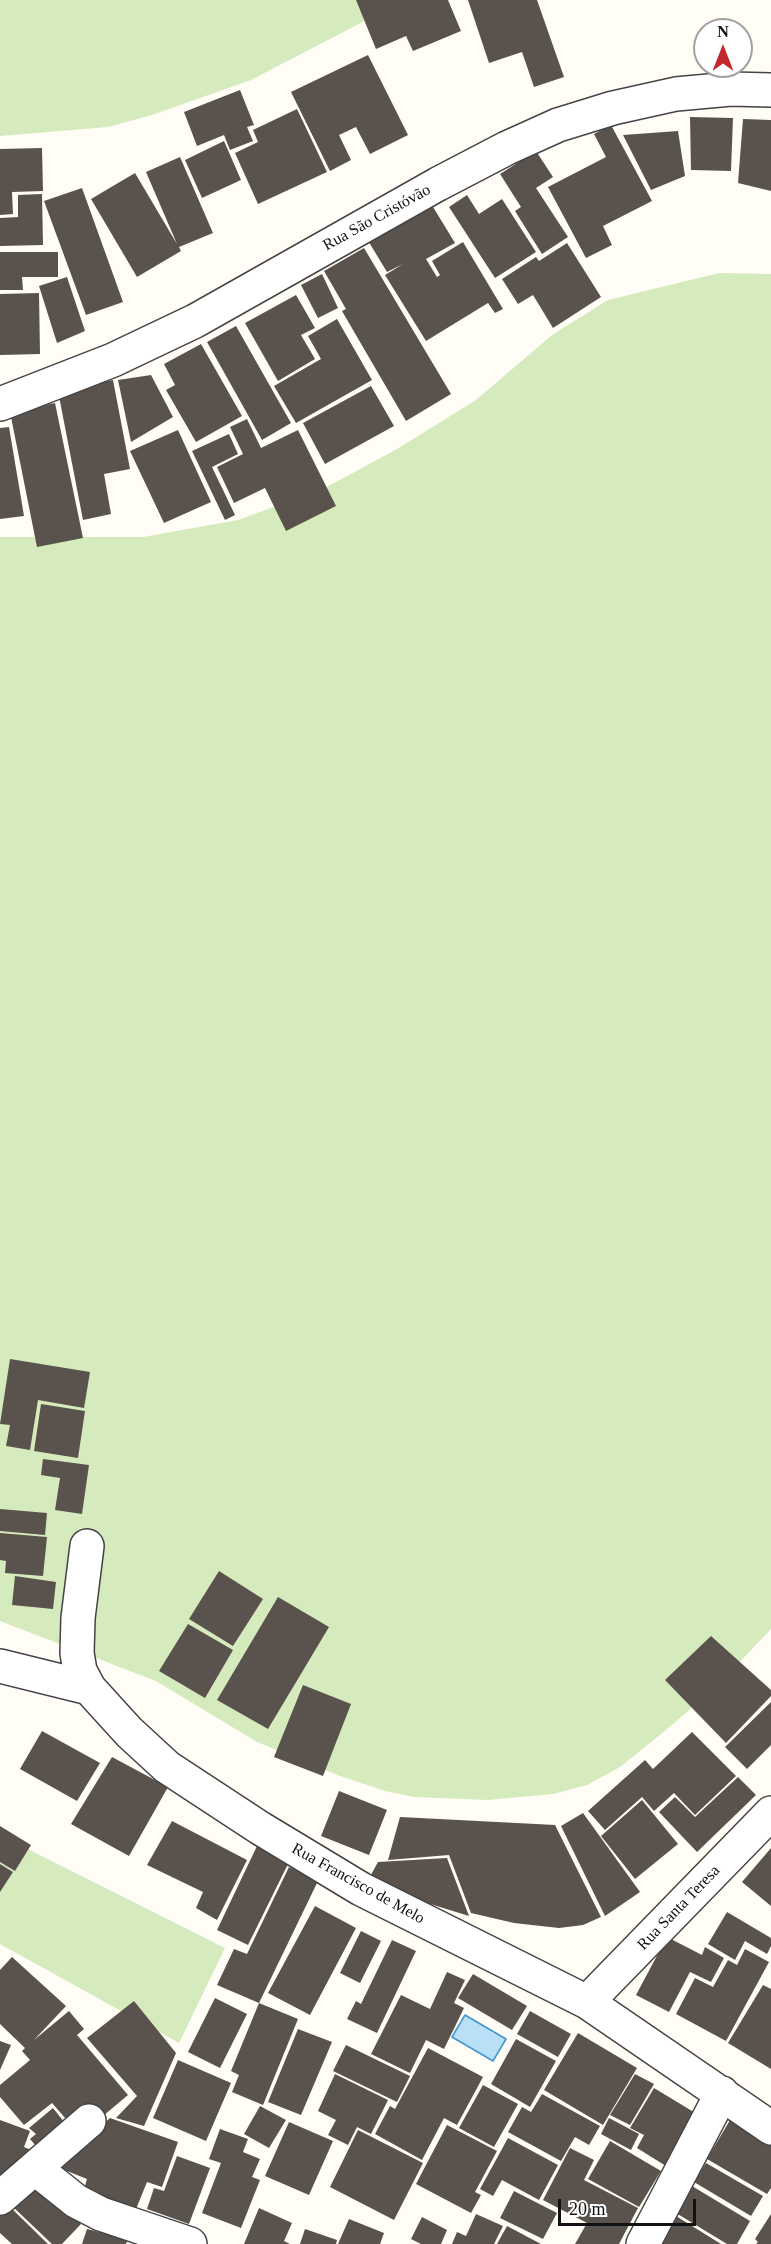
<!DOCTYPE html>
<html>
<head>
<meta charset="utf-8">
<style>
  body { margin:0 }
  #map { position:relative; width:771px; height:2244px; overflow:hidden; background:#fffdf5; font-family:"Times New Roman",serif }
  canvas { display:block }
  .north { position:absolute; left:693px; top:18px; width:60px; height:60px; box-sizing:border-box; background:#fff; border:2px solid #a0a0a0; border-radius:50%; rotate:0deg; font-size:16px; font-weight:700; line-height:24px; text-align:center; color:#111 }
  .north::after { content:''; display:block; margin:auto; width:21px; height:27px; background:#c4262e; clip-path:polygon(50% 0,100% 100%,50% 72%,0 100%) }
  .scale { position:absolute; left:558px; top:2199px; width:138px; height:27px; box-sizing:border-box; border:3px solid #111; border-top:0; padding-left:8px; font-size:18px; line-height:21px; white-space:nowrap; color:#111; -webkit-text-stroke:4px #fff; paint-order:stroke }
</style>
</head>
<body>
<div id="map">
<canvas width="771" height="2244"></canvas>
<div class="north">N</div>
<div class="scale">20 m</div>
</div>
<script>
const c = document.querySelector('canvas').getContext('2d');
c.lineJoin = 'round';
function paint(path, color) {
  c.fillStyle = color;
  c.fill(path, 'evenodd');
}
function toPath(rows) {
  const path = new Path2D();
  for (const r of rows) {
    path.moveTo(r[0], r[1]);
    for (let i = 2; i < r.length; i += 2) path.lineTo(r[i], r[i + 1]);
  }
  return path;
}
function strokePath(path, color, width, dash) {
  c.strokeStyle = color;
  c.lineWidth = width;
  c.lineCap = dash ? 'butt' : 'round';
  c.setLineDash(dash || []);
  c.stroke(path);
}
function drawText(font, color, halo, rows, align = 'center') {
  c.font = font + ' "Times New Roman",serif';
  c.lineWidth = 6;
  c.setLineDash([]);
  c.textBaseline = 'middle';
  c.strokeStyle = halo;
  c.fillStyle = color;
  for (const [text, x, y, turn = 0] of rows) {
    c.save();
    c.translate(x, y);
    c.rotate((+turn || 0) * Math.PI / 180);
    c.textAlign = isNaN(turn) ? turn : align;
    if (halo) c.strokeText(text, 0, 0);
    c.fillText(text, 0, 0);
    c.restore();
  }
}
const green = toPath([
  [0,0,405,0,251,80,152,115,108,127,0,136],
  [719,273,771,274,771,1629,717,1686,666,1730,620,1767,587,1785,553,1794,488,1800,414,1797,385,1791,340,1776,257,1742,156,1681,0,1621,0,537,143,537,238,520,323,489,397,449,476,400,552,335,608,300],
  [0,1835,225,1948,179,2043,0,1944]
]);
const water = toPath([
  [465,2015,506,2039,493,2061,452,2037,465,2015]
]);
const building = toPath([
  [356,0,448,0,461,31,413,51,406,36,376,49],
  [468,0,537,0,564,77,534,87,522,52,489,63],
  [368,55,408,135,370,154,356,127,339,135,351,160,330,171,291,92],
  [240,90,254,125,247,127,253,141,230,150,224,135,197,146,184,112],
  [297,109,327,172,258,204,235,153,258,142,253,130],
  [690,117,733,118,731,171,691,170],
  [743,119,771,120,771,191,738,183],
  [611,125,652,201,603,226,612,245,586,258,548,187,606,157,594,134],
  [678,131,685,176,651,190,623,135],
  [224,141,241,180,202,198,185,160],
  [42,148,43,191,12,192,13,214,0,215,0,149],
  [536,151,553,177,536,188,568,237,542,254,515,211,521,207,500,174],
  [180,157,213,233,179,247,181,251,137,277,91,199,135,173,177,244,146,172],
  [82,188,123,302,86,315,44,201],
  [42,194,43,245,0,246,0,218,18,217,18,195],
  [467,195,479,214,502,199,536,252,495,278,449,207],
  [430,202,455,243,426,259,437,277,440,275,432,261,463,242,503,309,495,313,488,303,426,341,385,275,403,264,387,272,367,239],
  [567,243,601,297,553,328,533,295,518,304,502,279,536,257,539,261],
  [364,248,451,394,406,421,342,311,346,309,324,271],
  [0,252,58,252,58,277,22,277,23,290,0,290],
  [322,274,338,308,318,318,301,285],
  [67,277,85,331,57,343,39,286],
  [39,293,40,354,0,355,0,294],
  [296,295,315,328,301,335,315,359,278,381,245,323],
  [337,319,372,380,296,423,274,386,321,359,308,336],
  [236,326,291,423,262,440,207,342],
  [201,344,242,416,196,442,166,390,175,385,164,364],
  [151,375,173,417,131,442,118,380],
  [113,380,130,469,104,474,111,514,83,520,58,391],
  [371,386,394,426,325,464,303,423],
  [55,403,83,538,37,547,10,412],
  [247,419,261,448,298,430,336,506,286,531,265,488,234,503,217,467,243,454,230,427],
  [9,427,24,516,0,519,0,428],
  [178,430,211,502,164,523,130,451],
  [229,434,238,454,212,467,235,515,225,520,192,451],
  [10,1359,90,1372,84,1408,38,1400,30,1450,6,1446,10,1425,0,1424],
  [41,1404,85,1411,78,1458,34,1451],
  [43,1459,89,1465,82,1514,55,1510,60,1478,41,1475],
  [0,1509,47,1513,45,1535,0,1531],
  [0,1533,47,1537,43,1576,5,1573,6,1561,0,1560],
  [219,1571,263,1599,233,1646,189,1619],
  [15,1576,56,1582,53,1609,12,1605],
  [278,1597,329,1627,268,1729,217,1700],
  [188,1624,233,1650,205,1698,159,1671],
  [711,1636,771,1690,771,1696,726,1743,665,1680],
  [303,1685,351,1704,323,1776,274,1757],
  [771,1702,771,1745,747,1769,725,1747],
  [42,1731,100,1763,77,1801,20,1769],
  [692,1732,736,1776,695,1815,674,1793,654,1811,642,1797,605,1830,588,1811,645,1760,653,1769],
  [112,1757,168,1787,129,1856,71,1824],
  [738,1777,756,1795,697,1852,659,1812,675,1797,695,1817],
  [339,1791,387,1810,369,1855,321,1836],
  [642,1800,678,1844,635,1879,601,1836],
  [583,1813,640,1892,605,1916,561,1826],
  [400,1817,555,1825,601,1917,583,1925,559,1928,514,1923,471,1913,449,1855,388,1860],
  [172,1821,247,1860,217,1920,196,1908,203,1892,147,1865],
  [0,1826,31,1845,15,1871,0,1862],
  [257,1846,289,1862,248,1945,217,1930],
  [771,1848,771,1906,742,1882],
  [447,1858,469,1916,366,1884,378,1862],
  [0,1864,13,1872,0,1892],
  [289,1867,318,1881,259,2003,298,2019,263,2105,232,2092,239,2075,231,2071,259,2003,217,1985,234,1949,247,1954],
  [315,1906,356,1928,310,2015,268,1993],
  [727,1912,771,1938,771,1946,767,1954,745,1941,735,1960,708,1944],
  [361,1931,381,1941,360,1983,340,1973],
  [667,1937,702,1955,705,1947,724,1958,711,1982,690,1972,669,2012,636,1995],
  [392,1940,416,1951,377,2033,347,2019,356,2001,361,2004],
  [745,1949,769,1962,726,2041,676,2014,695,1978,713,1987,728,1960,737,1965],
  [12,1957,66,2006,34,2040,69,2011,84,2029,77,2035,128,2095,97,2121,83,2104,66,2119,52,2103,24,2125,0,2097,0,2085,30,2060,22,2051,25,2048,0,2024,0,1970],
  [447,1972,465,1980,454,2003,464,2008,444,2049,426,2040,410,2073,371,2054,401,1995,430,2009],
  [473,1974,527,2006,512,2030,458,1998],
  [763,1985,771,1989,771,2069,728,2043],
  [215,1998,247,2014,220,2068,188,2052],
  [134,2001,176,2053,144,2126,116,2118,137,2096,87,2038],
  [530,2011,571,2034,558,2057,517,2034],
  [298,2029,332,2042,301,2115,268,2102],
  [578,2033,637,2068,603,2125,544,2090],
  [516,2039,556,2061,530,2107,491,2084],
  [0,2041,11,2045,0,2070],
  [346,2045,410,2076,397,2102,333,2071],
  [428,2048,483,2077,457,2125,444,2118,422,2160,375,2134,390,2106,395,2109],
  [178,2060,231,2083,206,2141,153,2118],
  [335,2074,388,2100,371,2134,357,2127,348,2145,328,2135,336,2120,318,2111],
  [635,2074,654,2084,630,2125,610,2115],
  [483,2085,518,2104,494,2147,459,2128],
  [654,2088,697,2114,666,2166,637,2148,644,2135,630,2128],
  [542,2094,600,2126,589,2145,575,2137,561,2161,508,2132,522,2107,531,2112],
  [260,2106,286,2120,269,2148,244,2134],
  [53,2108,65,2123,41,2152,30,2139,36,2134,29,2128],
  [733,2115,771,2137,771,2188,767,2194,707,2159],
  [110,2118,178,2142,162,2187,147,2182,134,2214,82,2196,87,2179,62,2169,63,2160],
  [609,2118,639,2134,631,2150,601,2134],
  [0,2120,30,2131,24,2147,31,2150,11,2179,0,2174],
  [289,2122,333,2141,309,2195,265,2176],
  [447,2125,497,2151,475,2192,481,2195,471,2213,416,2184],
  [220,2129,248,2139,243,2152,260,2159,252,2177,260,2180,241,2228,202,2213,221,2163,209,2159],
  [358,2130,423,2163,394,2220,330,2187],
  [508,2138,558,2165,539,2200,502,2180,493,2196,480,2189],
  [610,2141,661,2171,639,2207,588,2179],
  [570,2148,594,2160,584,2180,638,2208,619,2244,575,2244,587,2223,543,2200],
  [177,2156,210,2168,189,2224,147,2209,154,2188,164,2191],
  [706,2163,763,2196,751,2216,694,2182],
  [34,2183,81,2224,62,2244,52,2244,12,2206],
  [692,2186,750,2221,737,2244,727,2244,676,2213],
  [514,2191,557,2213,543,2239,500,2218],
  [7,2204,48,2244,12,2244,0,2233,0,2212],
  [259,2208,292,2223,284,2241,290,2244,244,2244],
  [476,2214,503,2226,494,2244,452,2244,457,2232,466,2236],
  [771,2214,771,2244,756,2244,758,2242,755,2239],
  [676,2216,721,2244,663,2244,659,2242],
  [422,2217,447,2230,441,2244,421,2244,411,2239],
  [349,2219,384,2233,380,2244,338,2244],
  [507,2226,541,2244,497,2244],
  [87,2229,128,2239,126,2244,82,2244],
  [305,2229,337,2240,336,2244,300,2244]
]);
const minor = toPath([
  [0,404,113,360,195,321,438,184,507,148,558,125,613,108,676,94,731,89,771,90],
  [87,1546,78,1618,77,1653,80,1671,89,1688,129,1732,167,1767,260,1828,361,1889,587,2002,771,2128],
  [0,1666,89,1688],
  [587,2002,771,1813],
  [36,2169,76,2201,101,2214,190,2244],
  [0,2198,89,2121],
  [643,2244,722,2093]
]);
const streetNames = [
  ["Rua São Cristóvão",377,218,-29],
  ["Rua Francisco de Melo",358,1884,29],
  ["Rua Santa Teresa",679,1908,-46]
];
paint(green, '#d5ebbd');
paint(water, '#b9e0f7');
strokePath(water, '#3f96cf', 1.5);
paint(building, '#5a524d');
strokePath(minor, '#444', 36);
strokePath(minor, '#fff', 33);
drawText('16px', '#111', '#fff', streetNames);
</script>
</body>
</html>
